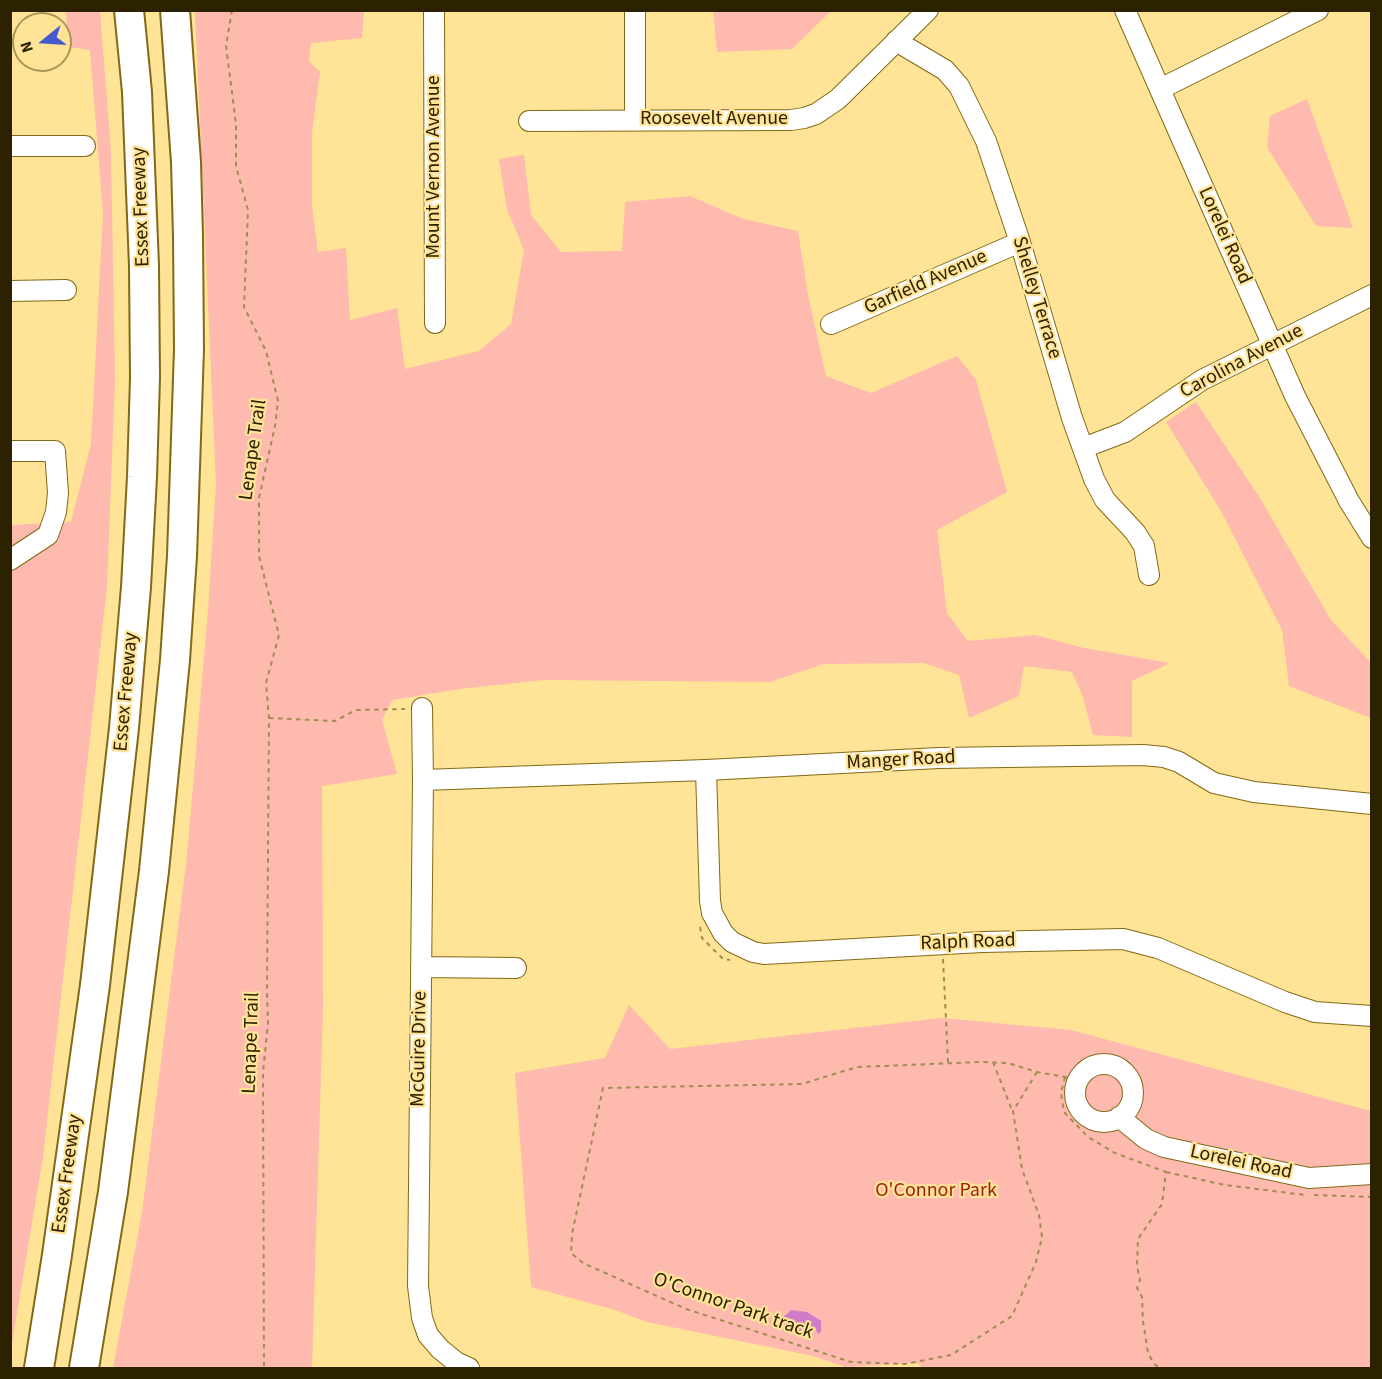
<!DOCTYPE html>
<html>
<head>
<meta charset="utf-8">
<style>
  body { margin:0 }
  #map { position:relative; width:1382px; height:1379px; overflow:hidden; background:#ffe396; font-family:"Source Sans 3",sans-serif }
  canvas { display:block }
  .frame { position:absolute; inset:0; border:12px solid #2c2201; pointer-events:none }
  .north { position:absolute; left:12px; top:12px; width:60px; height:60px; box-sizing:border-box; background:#ffe396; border:2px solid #ab965a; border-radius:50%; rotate:252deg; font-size:16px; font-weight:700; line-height:24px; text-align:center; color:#2c2201 }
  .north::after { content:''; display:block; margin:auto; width:21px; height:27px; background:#445ace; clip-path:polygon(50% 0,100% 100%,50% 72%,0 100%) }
</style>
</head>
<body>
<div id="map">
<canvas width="1382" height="1379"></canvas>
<div class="frame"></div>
<div class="north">N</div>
</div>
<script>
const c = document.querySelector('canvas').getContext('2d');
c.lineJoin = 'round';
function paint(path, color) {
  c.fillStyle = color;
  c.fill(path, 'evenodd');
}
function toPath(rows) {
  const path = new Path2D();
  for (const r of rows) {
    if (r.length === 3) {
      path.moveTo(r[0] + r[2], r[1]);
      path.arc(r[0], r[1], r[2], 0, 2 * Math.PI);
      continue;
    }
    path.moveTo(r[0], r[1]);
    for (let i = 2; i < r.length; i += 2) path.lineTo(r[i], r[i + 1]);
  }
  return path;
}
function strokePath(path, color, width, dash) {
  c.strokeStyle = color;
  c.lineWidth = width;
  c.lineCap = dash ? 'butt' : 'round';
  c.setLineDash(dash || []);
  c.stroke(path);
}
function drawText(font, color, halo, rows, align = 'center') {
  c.font = font + ' "Source Sans 3",sans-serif';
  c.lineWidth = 4.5;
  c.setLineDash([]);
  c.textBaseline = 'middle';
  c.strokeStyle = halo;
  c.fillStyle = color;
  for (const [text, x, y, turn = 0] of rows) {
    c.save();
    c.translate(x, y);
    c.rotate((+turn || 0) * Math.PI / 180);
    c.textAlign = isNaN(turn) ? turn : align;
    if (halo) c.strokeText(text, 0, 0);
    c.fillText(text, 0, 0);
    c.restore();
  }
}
const green = toPath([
  [66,11,100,11,111,151,115,379,107,587,43,1157,11,1349,11,525,71,522,91,444,103,214,90,50,68,47],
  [195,11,364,11,362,38,311,43,309,61,320,72,312,133,312,206,318,252,346,248,350,320,397,308,405,369,479,351,511,324,524,250,507,209,499,159,524,155,531,215,561,252,622,251,625,202,690,196,743,219,798,231,808,295,826,376,871,393,957,356,976,380,1007,492,937,530,947,613,968,641,1035,635,1084,648,1170,663,1132,681,1132,737,1093,735,1083,697,1072,672,1024,666,1019,696,969,718,959,675,924,663,823,664,770,682,543,680,460,689,392,700,382,720,397,774,322,786,323,1008,312,1368,113,1368,142,1212,187,856,208,610,216,484],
  [713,11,713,10,831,11,792,49,717,52],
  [1307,99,1353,228,1316,226,1267,147,1270,116],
  [1196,402,1258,495,1331,620,1371,663,1371,717,1368,717,1289,686,1282,630,1221,511,1166,422],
  [629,1005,670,1049,942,1018,1071,1030,1371,1111,1371,1368,923,1368,917,1363,845,1367,813,1356,647,1322,615,1310,531,1287,515,1073,605,1058]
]);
const water = toPath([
  [791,1310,807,1312,818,1319,821,1321,821,1332,818,1334,815,1328,809,1326,795,1334,784,1327,781,1317,786,1315]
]);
const path = toPath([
  [232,10,226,46,236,124,236,166,248,210,244,307,266,351,278,401,275,426,259,498,259,556,279,635,266,683,269,718,267,991,268,1023,263,1072,264,1368],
  [269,718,335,721,356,710,405,709],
  [700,927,702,938,723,959,730,960],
  [943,959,948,1062],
  [993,1062,1012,1110],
  [1037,1072,1013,1111,1022,1169,1039,1215,1042,1237,1036,1262,1012,1316,951,1355,905,1364,851,1362,686,1309,583,1263,571,1253,572,1234,603,1088,802,1084,857,1067,980,1062,1008,1063,1037,1072,1065,1077,1077,1082],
  [1065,1077,1061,1093,1064,1112,1088,1137,1115,1153,1166,1172,1162,1204,1138,1239,1137,1266,1140,1280,1137,1288,1142,1297,1143,1321,1148,1353,1154,1364,1160,1368],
  [1166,1172,1225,1185,1305,1195],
  [1314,1195,1372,1197]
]);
const minor = toPath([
  [434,10,435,323],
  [635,10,635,120],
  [1125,10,1295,396,1349,501,1372,538],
  [896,41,945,70,959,86,986,141,1020,242,1072,418,1094,479,1105,500,1135,532,1144,546,1149,575],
  [1160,89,1318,10],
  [529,121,791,120,804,118,816,114,838,99,928,10],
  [10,146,85,146],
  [10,291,66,290],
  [831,324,1020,242],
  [1083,448,1125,432,1202,380,1372,295],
  [10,451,55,451,58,493,56,512,48,535,10,560],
  [422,708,423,780,418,1286,422,1318,428,1335,440,1349,456,1362,469,1368],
  [706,770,710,901,712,913,723,933,732,942,753,952,764,954,982,942,1123,939,1158,948,1285,1002,1315,1012,1372,1016],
  [423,780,706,770,939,758,1143,755,1164,757,1179,762,1214,783,1254,792,1372,804],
  [421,967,516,968],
  [1104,1093,29],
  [1119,1117,1146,1139,1164,1147,1309,1178,1372,1174]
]);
const highway = toPath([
  [39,1368,57,1255,95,985,124,728,136,587,142,477,145,378,144,266,137,92,129,10],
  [84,1368,113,1192,154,871,175,660,182,556,189,349,188,236,186,162,175,10]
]);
const streetNames = [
  ["Roosevelt Avenue",714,120],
  ["Mount Vernon Avenue",435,167,-90],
  ["Essex Freeway",142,207,-92],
  ["Lorelei Road",1224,236,66],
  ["Garfield Avenue",926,283,-24],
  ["Shelley Terrace",1036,298,73],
  ["Carolina Avenue",1242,362,-28],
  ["Lenape Trail",254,450,-82],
  ["Essex Freeway",127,692,-85],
  ["Manger Road",901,761,-3],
  ["Ralph Road",968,943,-2],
  ["Lenape Trail",252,1043,-88],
  ["McGuire Drive",420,1049,-89],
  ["Lorelei Road",1241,1163,12],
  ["Essex Freeway",68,1174,-82],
  ["O'Connor Park track",733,1307,19]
];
const parkNames = [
  ["O'Connor Park",936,1192]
];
paint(green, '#febaae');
paint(water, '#cf7dc7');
strokePath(minor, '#826915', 22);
strokePath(highway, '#826915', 32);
strokePath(path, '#a18d54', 2, [4.5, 4.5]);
strokePath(minor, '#fff', 20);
strokePath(highway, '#fff', 28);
drawText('20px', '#2c2201', '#ffe396', streetNames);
drawText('20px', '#a11e0f', '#ffe396', parkNames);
</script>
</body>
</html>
